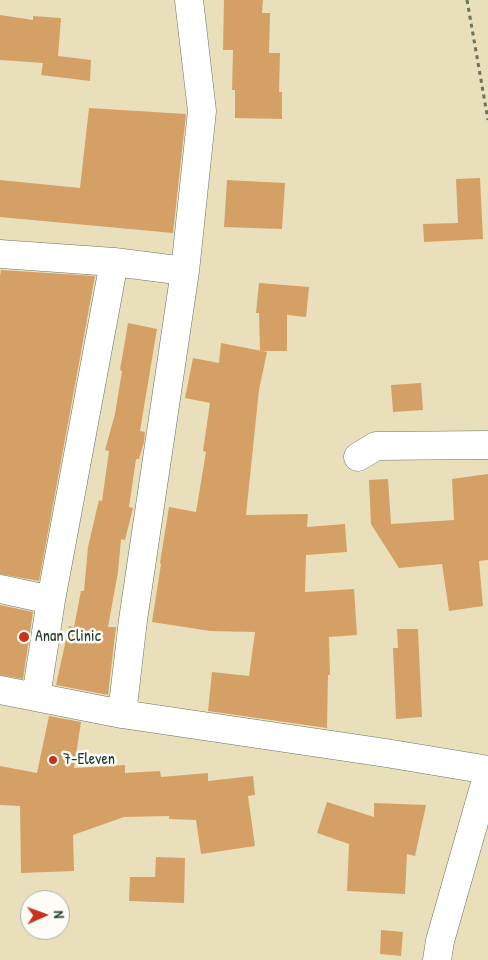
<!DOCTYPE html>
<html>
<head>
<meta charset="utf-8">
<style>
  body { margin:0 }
  #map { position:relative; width:488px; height:960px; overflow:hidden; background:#eadfbb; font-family:"Patrick Hand",sans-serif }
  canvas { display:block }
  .north { position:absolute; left:20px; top:890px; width:50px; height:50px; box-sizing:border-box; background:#fdfcf7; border:1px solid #a4b0a9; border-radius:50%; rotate:88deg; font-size:14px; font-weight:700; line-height:20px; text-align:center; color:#1f3d34 }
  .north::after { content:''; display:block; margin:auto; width:18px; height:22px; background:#c8321e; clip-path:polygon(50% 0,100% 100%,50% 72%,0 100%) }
</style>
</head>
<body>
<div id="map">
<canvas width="488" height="960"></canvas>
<div class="north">N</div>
</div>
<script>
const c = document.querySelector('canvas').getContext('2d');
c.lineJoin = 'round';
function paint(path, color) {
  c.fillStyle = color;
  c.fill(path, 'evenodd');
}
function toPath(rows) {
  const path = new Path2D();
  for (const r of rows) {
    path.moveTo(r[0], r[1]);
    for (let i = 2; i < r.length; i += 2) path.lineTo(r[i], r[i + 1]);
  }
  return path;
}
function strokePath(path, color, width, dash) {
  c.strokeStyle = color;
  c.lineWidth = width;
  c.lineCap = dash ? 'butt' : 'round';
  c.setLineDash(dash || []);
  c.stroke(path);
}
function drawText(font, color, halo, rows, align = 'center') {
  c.font = font + ' "Patrick Hand",sans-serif';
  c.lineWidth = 5;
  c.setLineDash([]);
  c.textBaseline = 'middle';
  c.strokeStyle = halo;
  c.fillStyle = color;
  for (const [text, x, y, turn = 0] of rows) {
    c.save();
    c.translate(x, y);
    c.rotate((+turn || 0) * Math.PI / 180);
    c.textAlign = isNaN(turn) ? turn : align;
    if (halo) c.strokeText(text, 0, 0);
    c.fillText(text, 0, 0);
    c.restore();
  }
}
const building = toPath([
  [224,0,263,0,262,13,270,13,269,53,280,53,279,92,282,92,282,119,235,118,235,90,232,90,233,50,223,50],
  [0,15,33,20,33,16,61,18,58,56,91,60,90,81,41,75,43,63,0,60],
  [89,108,186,114,173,233,0,217,0,180,80,188],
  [480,178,483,239,424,242,423,224,458,223,456,179],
  [227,180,285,183,282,229,224,227],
  [1,270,95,276,39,581,0,574,0,276],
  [259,283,309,287,306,317,287,315,287,351,260,351,259,313,256,313],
  [128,323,157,329,140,431,145,432,144,442,139,459,136,459,129,507,133,508,125,540,121,539,118,572,108,627,116,627,108,695,56,685,69,626,74,627,81,591,84,591,88,547,99,500,102,501,109,451,105,450,115,414,122,371,120,370],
  [221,343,267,352,259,390,246,515,308,514,307,527,345,524,347,552,306,555,305,592,354,589,357,635,329,637,330,675,328,675,327,728,208,711,212,672,249,676,255,632,210,631,152,622,161,564,160,563,169,507,196,512,206,452,203,451,210,403,185,398,193,358,219,363],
  [421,383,423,410,393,412,391,385],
  [488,474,488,560,479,561,483,606,449,611,442,564,399,568,371,524,369,480,388,479,391,524,454,520,452,479],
  [0,605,33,612,23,679,0,675],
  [397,629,418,629,422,717,396,719,393,648,398,648],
  [49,716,81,722,74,768,125,765,125,773,160,771,161,777,208,773,208,781,253,776,255,795,248,796,255,846,201,854,196,820,169,819,169,816,124,817,73,835,74,871,21,873,20,806,0,805,0,766,37,773],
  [327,802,374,817,374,803,426,805,415,856,407,854,405,894,347,891,349,844,317,833],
  [156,857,185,858,184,903,129,901,130,877,155,877],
  [381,930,403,932,401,956,380,954]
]);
const path = toPath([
  [467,0,488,120]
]);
const minor = toPath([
  [0,254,114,262,185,271],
  [358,457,376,446,488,445],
  [0,589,51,600],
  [0,690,122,714,386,753,488,770],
  [36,697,51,600,114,262],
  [122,714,133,620,185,271,202,111,189,0]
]);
const highway = toPath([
  [437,960,440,941,488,773]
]);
const markers = [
  [24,637,6,"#c8321e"],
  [53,760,5,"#c8321e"]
];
const poiNames = [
  ["Anan Clinic",35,637],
  ["7-Eleven",63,760]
];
paint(building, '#d5a065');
strokePath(minor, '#667663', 29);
strokePath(highway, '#667663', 29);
strokePath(path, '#667663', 3, [4, 4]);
strokePath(minor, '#fff', 28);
strokePath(highway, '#fff', 28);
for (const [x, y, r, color] of markers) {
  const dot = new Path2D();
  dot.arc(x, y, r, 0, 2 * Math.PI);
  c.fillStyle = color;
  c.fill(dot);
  strokePath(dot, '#fdfcf7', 2);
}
drawText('16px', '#1f3d34', '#fdfcf7', poiNames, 'left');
</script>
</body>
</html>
